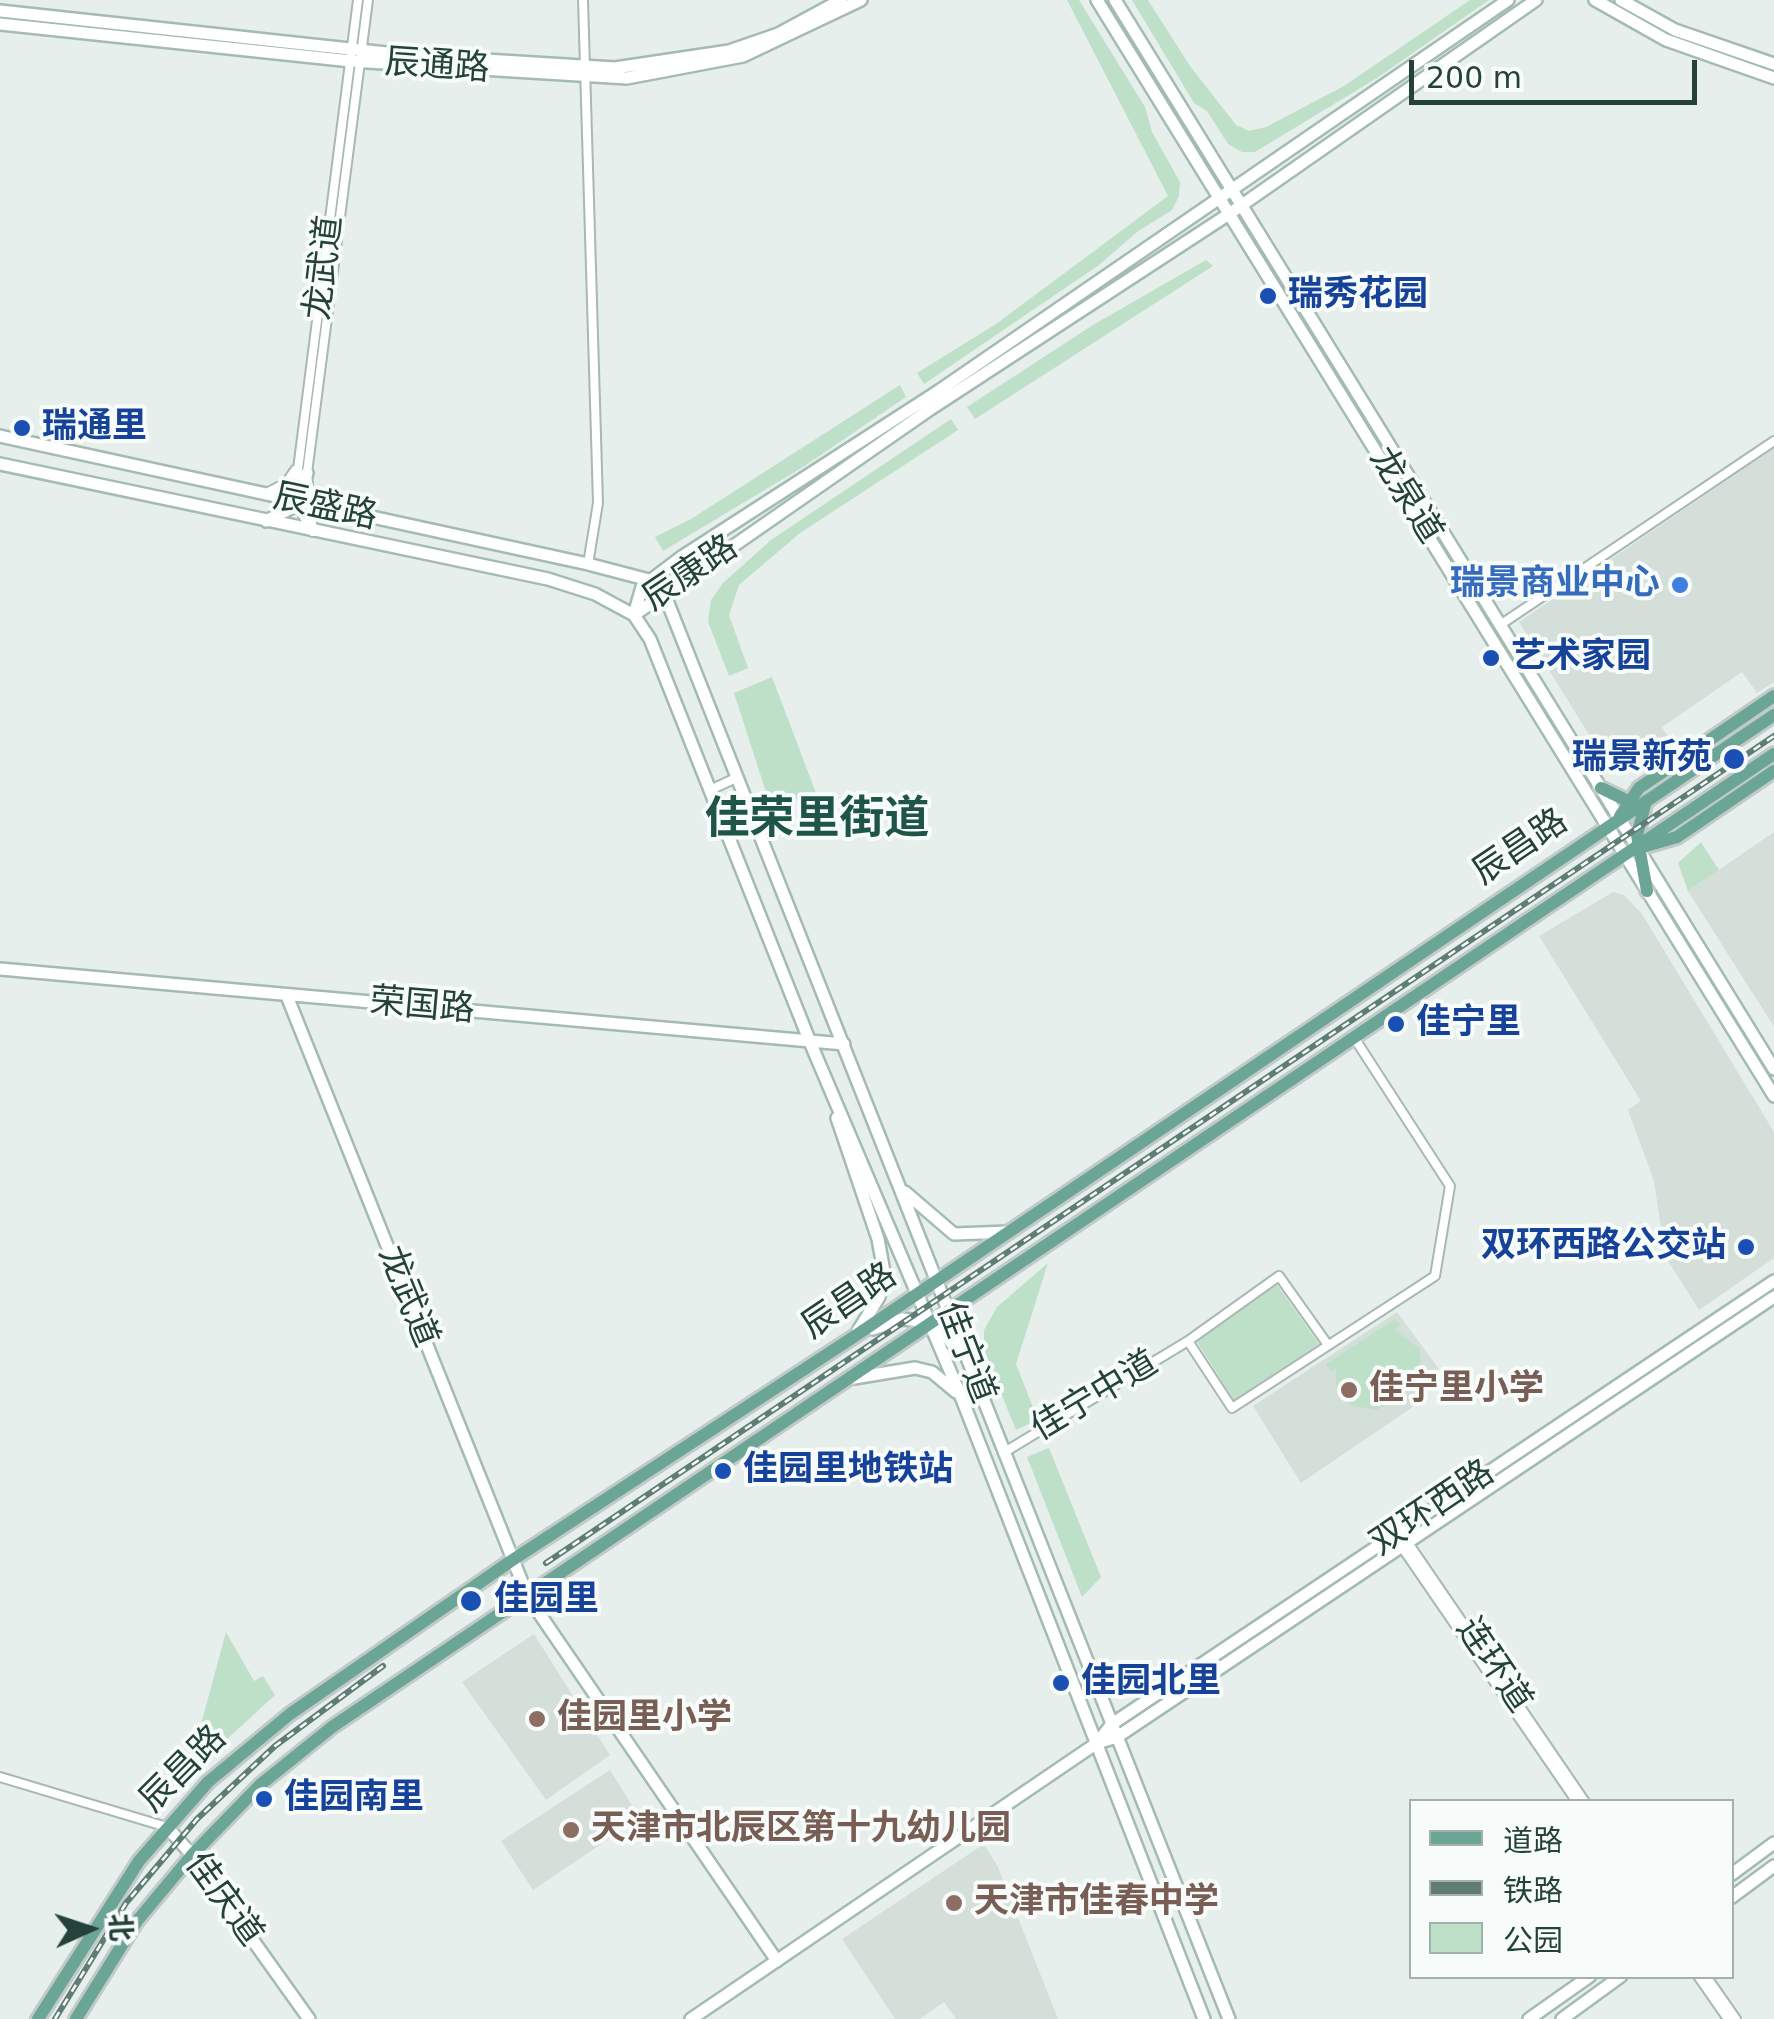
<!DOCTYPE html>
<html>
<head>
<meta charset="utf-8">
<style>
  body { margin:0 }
  #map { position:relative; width:1774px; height:2019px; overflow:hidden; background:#e6efeb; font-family:"DejaVu Sans","Noto Sans SC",sans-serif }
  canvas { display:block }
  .legend { position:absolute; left:1409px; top:1799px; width:325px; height:180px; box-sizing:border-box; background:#f7fbf9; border:2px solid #a3b1ad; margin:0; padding:12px 18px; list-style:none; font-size:30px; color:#24423a }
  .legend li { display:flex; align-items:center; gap:20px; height:50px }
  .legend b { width:50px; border:2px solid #a3b1ad }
  .north { position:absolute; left:40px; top:1879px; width:100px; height:100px; -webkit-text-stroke:8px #f7fbf9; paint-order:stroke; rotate:87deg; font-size:28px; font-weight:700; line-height:40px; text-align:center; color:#24423a }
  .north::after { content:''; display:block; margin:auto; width:35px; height:45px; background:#24423a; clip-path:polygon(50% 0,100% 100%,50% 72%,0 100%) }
  .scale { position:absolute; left:1409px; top:60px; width:288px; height:45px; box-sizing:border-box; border:5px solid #24423a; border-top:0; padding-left:12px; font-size:30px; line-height:35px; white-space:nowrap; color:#24423a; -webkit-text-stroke:8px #f7fbf9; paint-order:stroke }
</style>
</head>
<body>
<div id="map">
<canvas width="1774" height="2019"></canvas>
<ul class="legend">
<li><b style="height:12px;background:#6aa596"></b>道路</li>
<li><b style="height:12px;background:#5f7d75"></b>铁路</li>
<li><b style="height:28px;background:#bfe0c8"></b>公园</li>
</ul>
<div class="north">北</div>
<div class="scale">200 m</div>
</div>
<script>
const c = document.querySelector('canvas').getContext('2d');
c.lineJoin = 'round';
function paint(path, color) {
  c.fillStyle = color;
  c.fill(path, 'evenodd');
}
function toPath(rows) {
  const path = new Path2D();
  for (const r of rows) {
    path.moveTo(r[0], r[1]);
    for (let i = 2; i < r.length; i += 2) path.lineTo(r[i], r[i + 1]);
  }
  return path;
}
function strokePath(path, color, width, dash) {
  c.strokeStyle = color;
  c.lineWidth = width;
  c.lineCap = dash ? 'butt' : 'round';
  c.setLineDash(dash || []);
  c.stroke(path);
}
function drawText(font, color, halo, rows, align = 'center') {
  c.font = font + ' "DejaVu Sans","Noto Sans SC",sans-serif';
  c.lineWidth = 8;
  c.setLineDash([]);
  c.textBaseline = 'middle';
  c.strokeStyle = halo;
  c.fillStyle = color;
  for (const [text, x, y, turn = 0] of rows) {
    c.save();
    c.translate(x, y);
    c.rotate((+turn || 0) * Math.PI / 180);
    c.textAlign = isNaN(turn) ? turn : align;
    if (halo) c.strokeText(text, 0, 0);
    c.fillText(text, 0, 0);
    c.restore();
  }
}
const built = toPath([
  [1774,448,1774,682,1757,693,1742,672,1662,727,1672,743,1637,770,1620,765,1588,733,1519,622],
  [1774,832,1774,1027,1688,891],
  [1613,892,1624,895,1642,914,1774,1132,1774,1258,1699,1310,1665,1256,1654,1181,1628,1110,1641,1101,1539,936],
  [1397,1312,1439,1369,1418,1383,1426,1398,1301,1483,1253,1406],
  [534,1634,610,1755,546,1800,462,1682],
  [610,1770,640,1818,533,1890,501,1841],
  [984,1844,998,1867,1058,2019,956,2019,944,2002,920,2019,895,2019,842,1939]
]);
const green = toPath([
  [1067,0,1079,0,1145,107,1152,132,1180,182,1179,196,1172,210,1137,232,1099,265,924,384,917,373,996,324,1168,196],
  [1132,0,1148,0,1190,66,1236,125,1249,131,1266,127,1344,86,1470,0,1489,0,1377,78,1255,152,1242,152,1228,144,1207,111,1194,103],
  [1206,260,1213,266,975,419,967,407,1093,325],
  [900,385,906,397,803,467,663,551,655,537,691,519],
  [951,419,958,430,800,533,739,585,729,615,748,668,729,676,708,622,711,600,723,583,771,540],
  [772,677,816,793,788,804,791,813,775,820,734,693],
  [1701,842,1719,870,1688,891,1678,863],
  [1048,1263,1016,1364,1038,1420,1016,1430,984,1351,984,1330,997,1307],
  [1277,1285,1319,1344,1234,1400,1197,1342],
  [1395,1319,1400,1325,1395,1330,1420,1349,1421,1377,1377,1410,1350,1405,1336,1387,1336,1369,1331,1372,1326,1364],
  [1049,1448,1101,1577,1082,1597,1027,1457],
  [226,1632,254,1681,263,1676,275,1695,187,1776]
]);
const street = toPath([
  [583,0,598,503,588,564],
  [268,492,286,483,295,470],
  [309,528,297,502,297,477,358,0],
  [313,532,307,473,368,0],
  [1500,625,1774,441],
  [710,790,736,778],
  [1188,1341,1232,1408,1435,1276,1450,1186,1355,1039],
  [1003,1453,1188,1341,1279,1276,1328,1345],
  [1400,1531,1585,1802],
  [1399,1543,1577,1802],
  [0,1777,167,1827],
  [1698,1976,1728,2019],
  [1706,1976,1736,2019]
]);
const secondary = toPath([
  [1097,0,1774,1096],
  [1115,0,1774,1069],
  [1595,0,1666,40,1774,78],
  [1621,0,1675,30,1774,64],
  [0,11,405,55,615,68,729,51,778,34,841,0],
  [0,24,351,61,627,78,743,56,861,0],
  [0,436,588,564,649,580,664,593,1229,2019],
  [0,464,548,579,595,594,634,615,650,639,810,1042,962,1399,1204,2019],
  [266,521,293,507,307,473],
  [634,615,929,410,1229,214,1536,0],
  [634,615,642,587,683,556,937,392,1508,0],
  [0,969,844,1044],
  [287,996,528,1597,777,1961],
  [837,1118,878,1239,884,1272,879,1297,858,1331],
  [905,1192,954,1234,1009,1232],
  [873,1329,902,1319,922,1321,943,1332,959,1353],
  [854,1378,915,1368,932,1372,956,1392],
  [1097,1743,1112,1724,1774,1281],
  [167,1827,192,1855,309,2019],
  [1732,1874,1774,1843],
  [1732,1897,1774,1866],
  [691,2019,1097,1743,1117,1737,1774,1297],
  [1529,2019,1590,1976],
  [1562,2019,1621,1976]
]);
const primary = toPath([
  [1601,788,1630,802],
  [1646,801,1637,835,1647,891],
  [1620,816,1639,788,1774,696],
  [1646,846,1677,837,1774,771],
  [38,2019,139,1861,208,1782,290,1714,511,1561,852,1338,1774,715],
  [76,2019,137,1921,192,1855,260,1785,332,1727,1774,754]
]);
const rail = toPath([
  [546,1563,1774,736],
  [55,2019,126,1903,197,1819,275,1746,383,1666]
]);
const markers = [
  [1268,296,10,"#1a4fb4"],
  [22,428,10,"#1a4fb4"],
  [1680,585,10,"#3f7fe0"],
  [1491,658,10,"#1a4fb4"],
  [1734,759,12,"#1a4fb4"],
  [1396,1024,10,"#1a4fb4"],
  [1746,1247,10,"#1a4fb4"],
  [1349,1390,10,"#8d6e63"],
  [723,1471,10,"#1a4fb4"],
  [471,1601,12,"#1a4fb4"],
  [1061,1683,10,"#1a4fb4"],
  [537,1719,10,"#8d6e63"],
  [264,1799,10,"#1a4fb4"],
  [571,1830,10,"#8d6e63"],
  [954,1903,10,"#8d6e63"]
];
const streetNames = [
  ["辰通路",437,67,4],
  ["龙武道",325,268,-83],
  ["龙泉道",1405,496,58],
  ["辰盛路",325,508,12],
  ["辰康路",691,574,-34],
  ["辰昌路",1521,848,-34],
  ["荣国路",422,1007,5],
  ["龙武道",407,1297,68],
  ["辰昌路",850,1302,-34],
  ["佳宁道",965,1353,69],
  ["佳宁中道",1095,1397,-31],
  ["双环西路",1433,1509,-34],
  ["连环道",1493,1666,56],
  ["辰昌路",184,1770,-45],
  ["佳庆道",223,1900,54]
];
const transitNames = [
  ["瑞秀花园",1288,296],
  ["瑞通里",42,428],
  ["艺术家园",1511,658],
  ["瑞景新苑",1712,759,"right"],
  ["佳宁里",1416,1024],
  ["双环西路公交站",1726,1247,"right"],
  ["佳园里地铁站",743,1471],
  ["佳园里",494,1601],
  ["佳园北里",1081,1683],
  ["佳园南里",284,1799]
];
const shopNames = [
  ["瑞景商业中心",1660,585]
];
const educationNames = [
  ["佳宁里小学",1369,1390],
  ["佳园里小学",557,1719],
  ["天津市北辰区第十九幼儿园",591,1830],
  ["天津市佳春中学",974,1903]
];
const districtNames = [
  ["佳荣里街道",817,821]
];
paint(built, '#d4dfda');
paint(green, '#bfe0c8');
strokePath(street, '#a8b8b2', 12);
strokePath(secondary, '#a4bbb3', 16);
strokePath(primary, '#c2cac8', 18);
strokePath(street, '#fff', 8);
strokePath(secondary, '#fff', 11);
strokePath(primary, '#6aa596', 12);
strokePath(rail, '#5f7d75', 6);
strokePath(rail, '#f7fbf9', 2.5, [8]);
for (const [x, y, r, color] of markers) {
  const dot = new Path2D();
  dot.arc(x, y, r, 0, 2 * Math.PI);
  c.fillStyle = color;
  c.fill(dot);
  strokePath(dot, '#f7fbf9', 4);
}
drawText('35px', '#24423a', '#f7fbf9', streetNames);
drawText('bold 35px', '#164399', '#f7fbf9', transitNames, 'left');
drawText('bold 35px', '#366cbe', '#f7fbf9', shopNames, 'right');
drawText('bold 35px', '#785e54', '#f7fbf9', educationNames, 'left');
drawText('bold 45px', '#1f5548', '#f7fbf9', districtNames);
</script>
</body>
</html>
